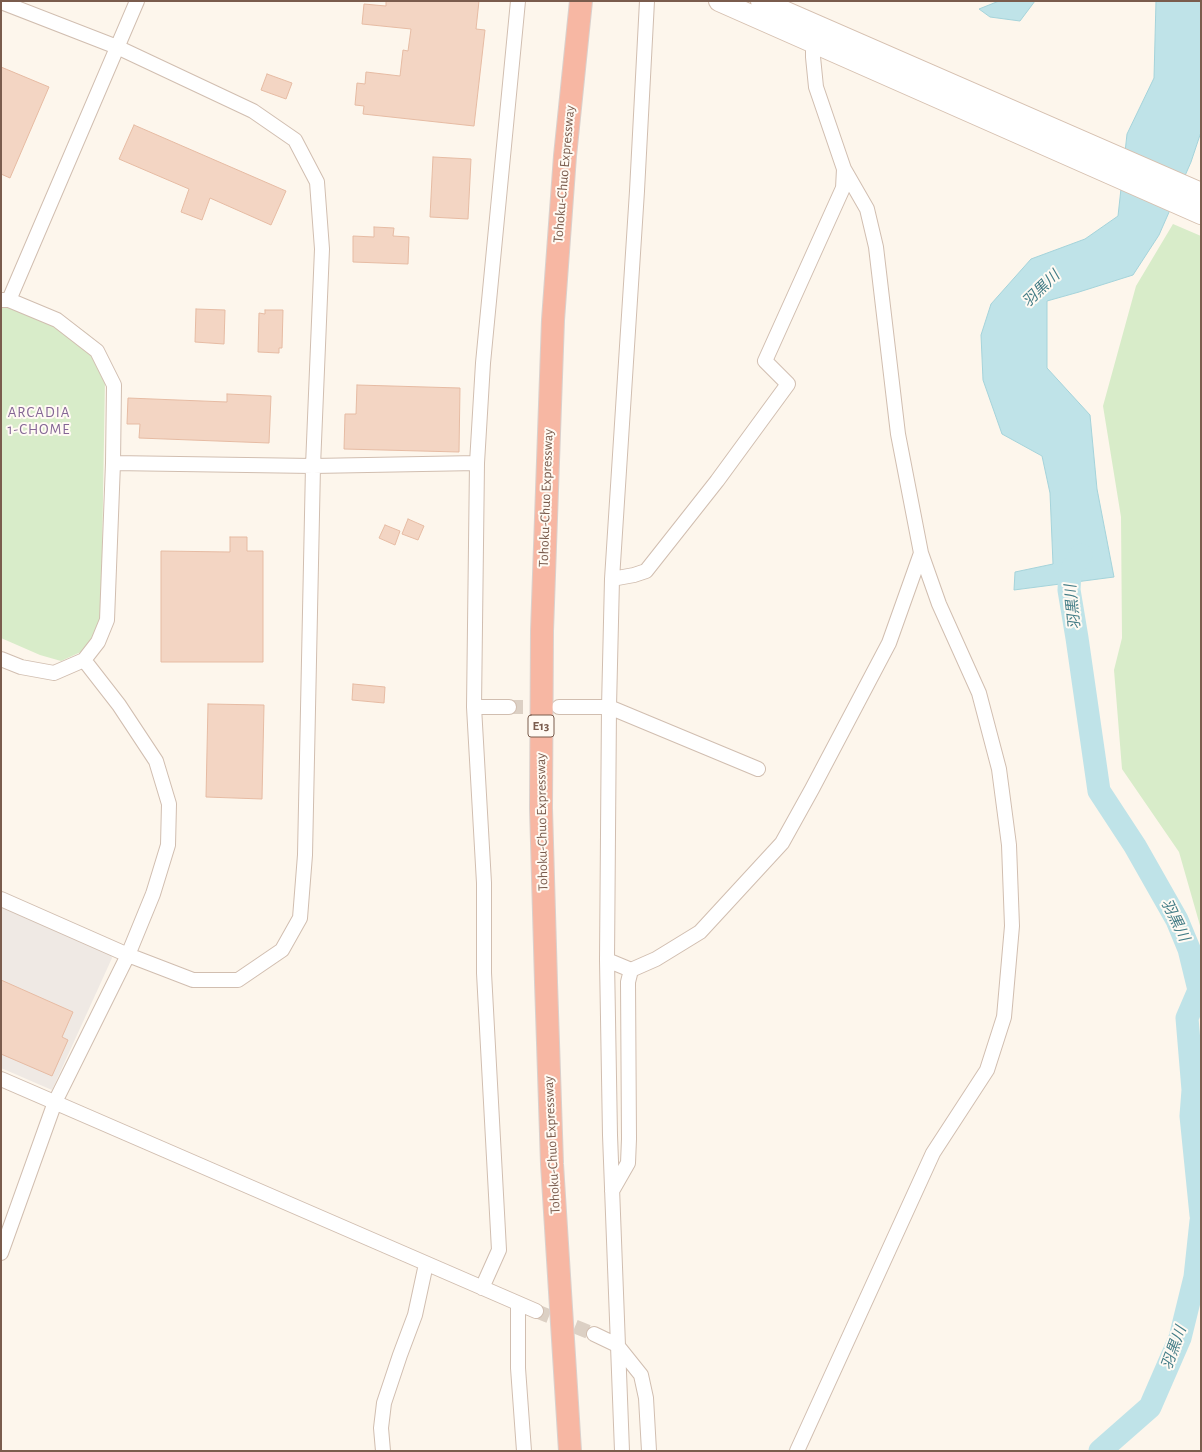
<!DOCTYPE html>
<html>
<head>
<meta charset="utf-8">
<style>
  body { margin:0 }
  #map { position:relative; width:1202px; height:1452px; overflow:hidden; background:#fdf6ec; font-family:"Alegreya Sans",sans-serif }
  canvas { display:block }
  .frame { position:absolute; inset:0; border:2px solid #7a5c4d; pointer-events:none }
</style>
</head>
<body>
<div id="map">
<canvas width="1202" height="1452"></canvas>
<div class="frame"></div>
</div>
<script>
const c = document.querySelector('canvas').getContext('2d');
c.lineJoin = 'round';
function paint(path, color) {
  c.fillStyle = color;
  c.fill(path, 'evenodd');
}
function toPath(rows) {
  const path = new Path2D();
  for (const r of rows) {
    path.moveTo(r[0], r[1]);
    for (let i = 2; i < r.length; i += 2) path.lineTo(r[i], r[i + 1]);
  }
  return path;
}
function strokePath(path, color, width, dash) {
  c.strokeStyle = color;
  c.lineWidth = width;
  c.lineCap = dash ? 'butt' : 'round';
  c.setLineDash(dash || []);
  c.stroke(path);
}
function drawText(font, color, halo, rows, align = 'center') {
  c.font = font + ' "Alegreya Sans","Noto Sans JP",sans-serif';
  c.lineWidth = 4;
  c.setLineDash([]);
  c.textBaseline = 'middle';
  c.strokeStyle = halo;
  c.fillStyle = color;
  for (const [text, x, y, turn = 0] of rows) {
    c.save();
    c.translate(x, y);
    c.rotate((+turn || 0) * Math.PI / 180);
    c.textAlign = isNaN(turn) ? turn : align;
    if (halo) c.strokeText(text, 0, 0);
    c.fillText(text, 0, 0);
    c.restore();
  }
}
const industrial = toPath([
  [1,904,110,951,112,958,52,1090,1,1068]
]);
const green = toPath([
  [1173,224,1201,236,1201,929,1179,852,1122,769,1114,670,1122,638,1121,517,1103,406,1136,286],
  [1,295,73,323,88,334,98,343,105,379,101,617,95,635,83,651,61,661,40,655,1,638]
]);
const water = toPath([
  [999,1,1035,1,1020,21,990,17,979,9,999,1],
  [1156,1,1201,1,1201,132,1191,162,1159,235,1133,275,1079,292,1047,301,1047,368,1090,415,1097,489,1114,577,1014,590,1015,572,1053,564,1050,493,1042,456,1002,434,983,380,981,335,991,304,1031,259,1085,239,1118,216,1127,134,1154,78,1156,1]
]);
const river = toPath([
  [1081,555,1070,572,1069,590,1077,638,1099,791,1135,846,1177,920,1189,949,1199,990,1187,1018,1193,1090,1191,1116,1201,1215],
  [1100,1451,1150,1407,1180,1338,1195,1277,1201,1221]
]);
const building = toPath([
  [386,1,479,1,476,29,485,30,474,126,363,114,364,106,355,105,357,83,365,84,366,72,400,76,403,50,408,51,411,29,362,24,364,4,386,6,386,1],
  [1,67,49,87,10,178,1,174,1,67],
  [267,74,292,83,286,99,261,90,267,74],
  [134,125,286,191,271,225,210,198,202,220,181,212,189,189,119,159,134,125],
  [433,157,471,159,468,219,430,217,433,157],
  [374,227,394,228,393,236,409,237,408,264,353,262,353,236,374,237,374,227],
  [196,309,225,310,224,344,195,342,196,309],
  [265,310,283,310,282,348,279,348,279,353,258,352,259,313,265,314,265,310],
  [357,385,460,388,459,452,344,449,345,414,356,414,357,385],
  [227,394,271,396,269,443,139,438,140,424,127,424,128,398,227,402,227,394],
  [408,519,424,526,418,540,402,534,408,519],
  [385,525,400,531,395,545,379,538,385,525],
  [230,537,247,537,247,551,263,551,263,662,161,662,161,551,230,552,230,537],
  [353,684,385,687,384,703,352,700,353,684],
  [208,704,264,705,262,799,206,797,208,704],
  [1,980,73,1012,62,1037,68,1040,52,1076,1,1054,1,980]
]);
const streetTunnel = toPath([
  [509,707,548,707],
  [536,1311,594,1334]
]);
const street = toPath([
  [1,2,117,47,253,111,295,140,317,182,322,249,313,466,305,855,300,918,282,950,238,980,193,980,128,955,1,899],
  [1,300,9,300,57,320,97,351,114,385,113,463,107,620,98,642,84,660,54,673,21,667,1,659],
  [9,300,137,1],
  [113,463,313,466,477,463],
  [612,579,634,575,646,571,717,481,788,384,765,361,843,188,844,169],
  [474,707,509,707],
  [559,707,609,707,758,769],
  [607,960,631,970,656,959,700,932,782,843,812,789,889,643,921,553],
  [1,1079,536,1311],
  [612,1191,628,1163,629,1139,628,982,631,970],
  [1,1253,55,1102,128,955,153,894,168,845,169,804,156,761,119,705,84,660],
  [482,1288,499,1250,484,973,484,883,474,707,477,463,483,363,518,1],
  [518,1304,518,1368,524,1451],
  [594,1334,617,1345,641,1375,646,1398,649,1451],
  [383,1451,381,1428,384,1403,400,1355,415,1315,426,1264],
  [622,1451,610,1135,607,960,609,707,612,579,637,191,647,1],
  [797,1451,933,1153,987,1070,1004,1017,1012,926,1009,845,999,769,979,693,939,604,921,553,898,434,876,247,867,209,844,169,816,87,813,57,813,42]
]);
const secondary = toPath([
  [719,1,1201,214],
  [761,1,1201,193]
]);
const highway = toPath([
  [570,1451,552,1164,546,982,541,808,542,631,553,320,565,156,581,1]
]);
const shields = [
  [541,726,26]
];
const shieldNames = [
  ["E13",541,726]
];
const streetNames = [
  ["Tohoku-Chuo Expressway",564,174,-85],
  ["Tohoku-Chuo Expressway",546,498,-88],
  ["Tohoku-Chuo Expressway",542,822,-91],
  ["Tohoku-Chuo Expressway",552,1145,-93]
];
const waterNames = [
  ["羽黒川",1041,289,-44],
  ["羽黒川",1073,607,-96],
  ["羽黒川",1175,920,64],
  ["羽黒川",1174,1348,-70]
];
const neighbourhoodNames = [
  ["ARCADIA",39,412],
  ["1-CHOME",39,429]
];
paint(industrial, '#efe9e4');
paint(green, '#d8ecc9');
paint(water, '#bfe3e8');
strokePath(water, '#a5d3da', 1);
strokePath(river, '#bfe3e8', 23);
paint(building, '#f3d5c3');
strokePath(building, '#e6bba3', 1);
strokePath(streetTunnel, '#dcd0c4', 14, [14, 7]);
strokePath(street, '#d1beb0', 16);
strokePath(secondary, '#d6c0b0', 22);
strokePath(highway, '#dad1cd', 24);
strokePath(street, '#fff', 14);
strokePath(secondary, '#fff', 20);
strokePath(highway, '#f7b7a3', 22);
for (const [x, y, w] of shields) {
  const box = new Path2D();
  box.roundRect(x - w / 2, y - 11, w, 22, 3);
  c.fillStyle = '#fffaf3';
  c.fill(box);
  strokePath(box, '#7a5c4d', 1);
}
drawText('bold 13px', '#7a5c4d', null, shieldNames);
drawText('14px', '#7a5c4d', '#fffaf3', streetNames);
drawText('italic 15px', '#437c86', '#fffaf3', waterNames);
c.letterSpacing = '1px';
drawText('15px', '#846695', '#fffaf3', neighbourhoodNames);
c.letterSpacing = '0px';
</script>
</body>
</html>
